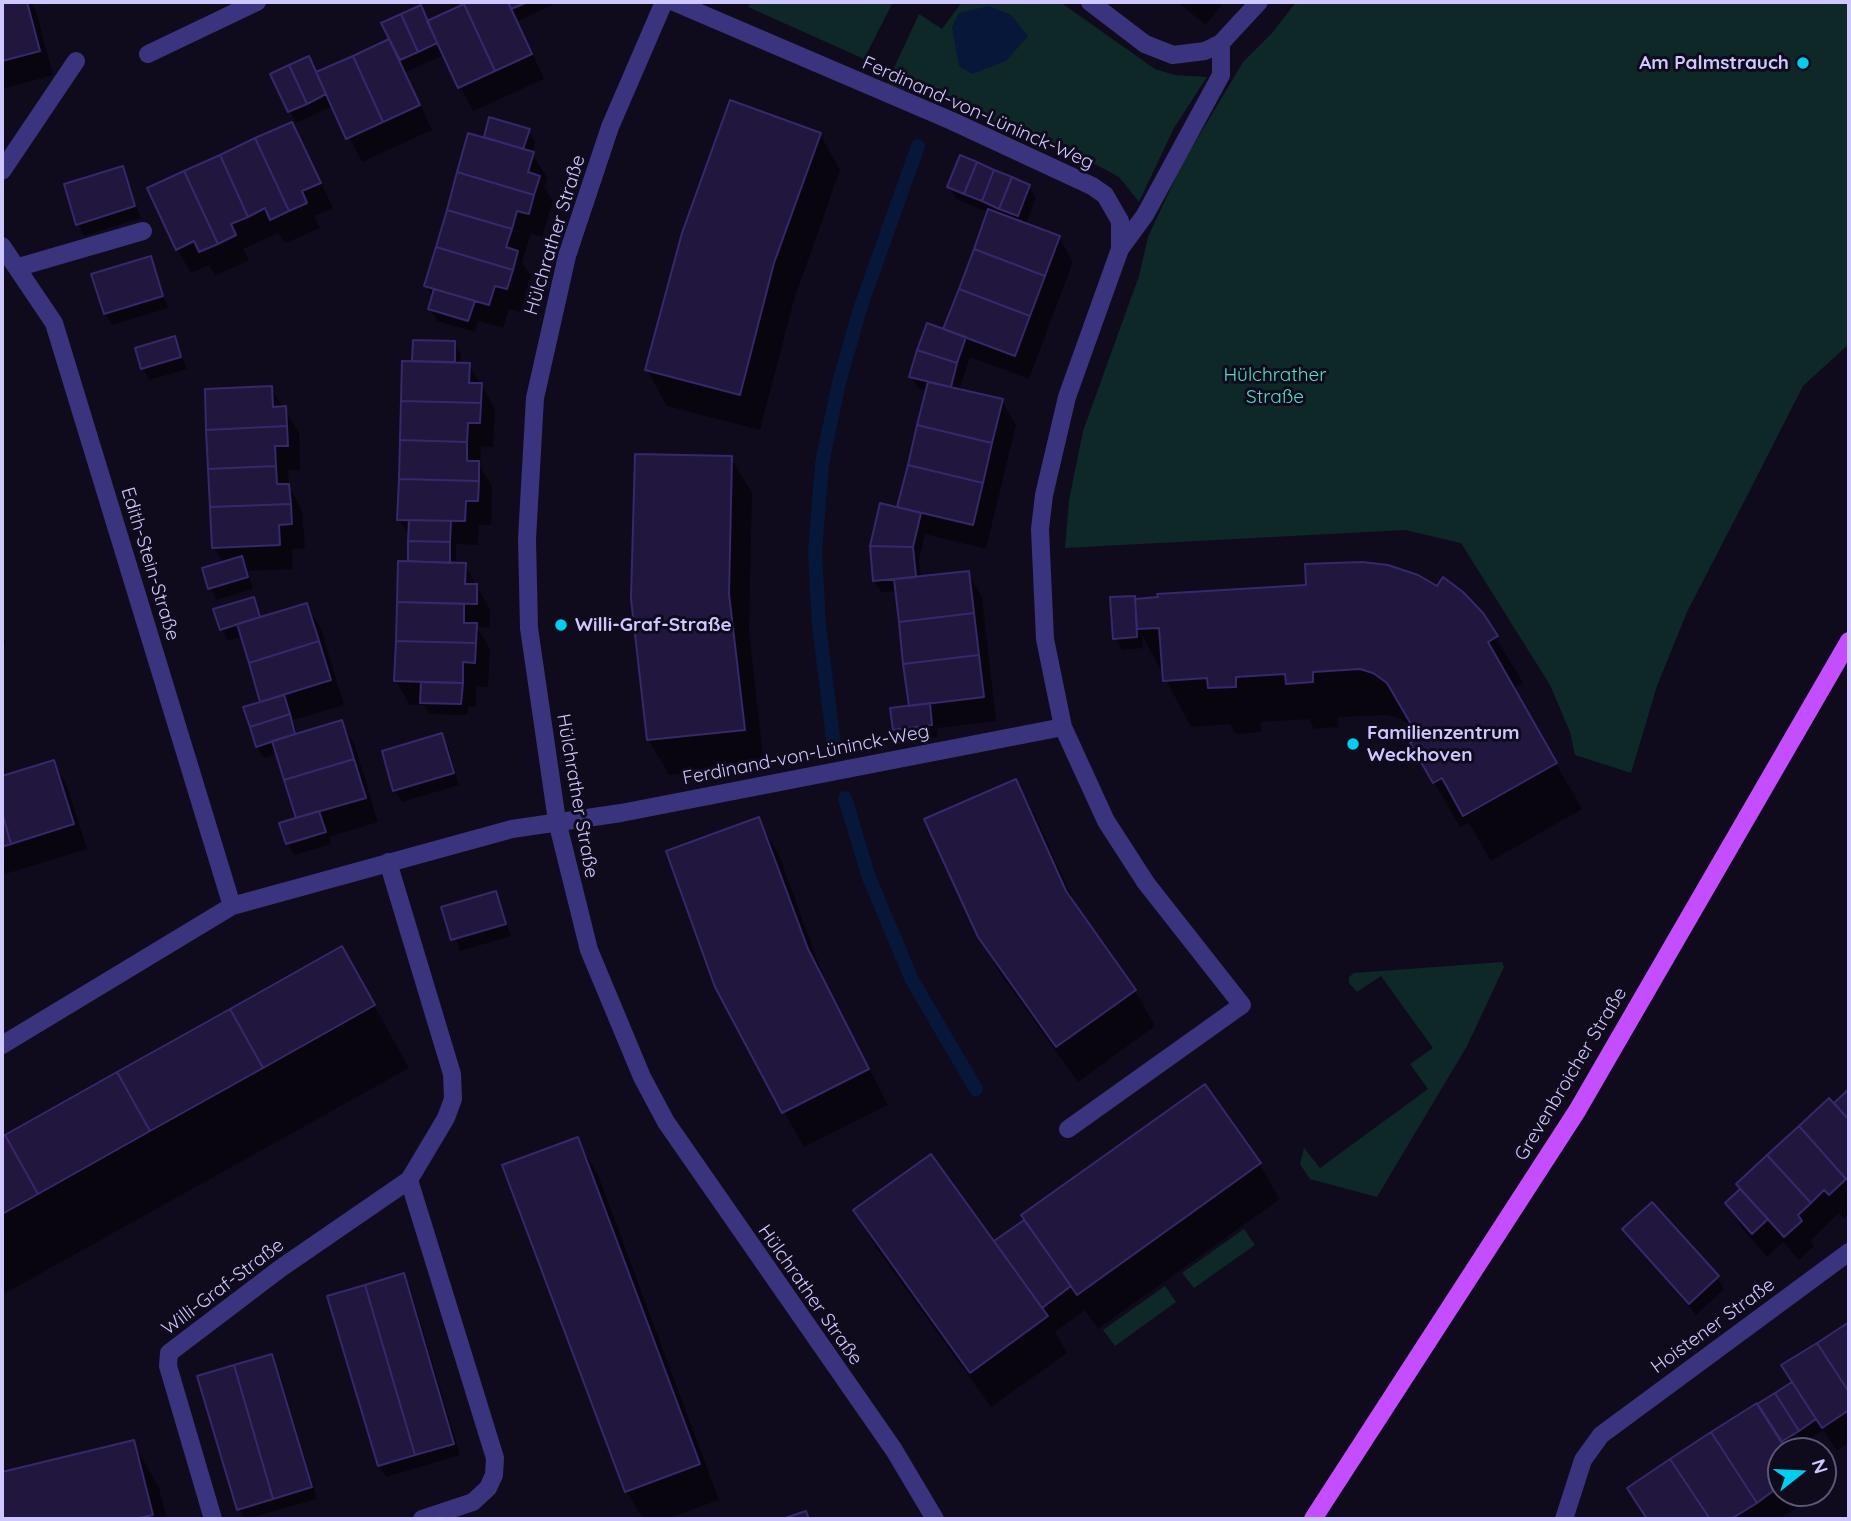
<!DOCTYPE html>
<html>
<head>
<meta charset="utf-8">
<style>
  body { margin:0 }
  #map { position:relative; width:1851px; height:1521px; overflow:hidden; background:#0f0b1d; font-family:Quicksand,sans-serif }
  canvas { display:block }
  .frame { position:absolute; inset:0; border:4px solid #cfc7ff; pointer-events:none }
  .north { position:absolute; left:1767px; top:1437px; width:70px; height:70px; box-sizing:border-box; background:#0f0b1d; border:2px solid #5c5677; border-radius:50%; rotate:72deg; font-size:19px; font-weight:700; line-height:28px; text-align:center; color:#cfc7ff }
  .north::after { content:''; display:block; margin:auto; width:24px; height:32px; background:#00cff2; clip-path:polygon(50% 0,100% 100%,50% 72%,0 100%) }
</style>
</head>
<body>
<div id="map">
<canvas width="1851" height="1521"></canvas>
<div class="frame"></div>
<div class="north">N</div>
</div>
<script>
const c = document.querySelector('canvas').getContext('2d');
c.lineJoin = 'round';
function paint(path, color) {
  c.fillStyle = color;
  c.fill(path, 'evenodd');
}
function toPath(rows) {
  const path = new Path2D();
  for (const r of rows) {
    path.moveTo(r[0], r[1]);
    for (let i = 2; i < r.length; i += 2) path.lineTo(r[i], r[i + 1]);
  }
  return path;
}
function strokePath(path, color, width, dash) {
  c.strokeStyle = color;
  c.lineWidth = width;
  c.lineCap = dash ? 'butt' : 'round';
  c.setLineDash(dash || []);
  c.stroke(path);
}
function drawText(font, color, halo, rows, align = 'center') {
  c.font = font + ' Quicksand,sans-serif';
  c.lineWidth = 6;
  c.setLineDash([]);
  c.textBaseline = 'middle';
  c.strokeStyle = halo;
  c.fillStyle = color;
  for (const [text, x, y, turn = 0] of rows) {
    c.save();
    c.translate(x, y);
    c.rotate((+turn || 0) * Math.PI / 180);
    c.textAlign = isNaN(turn) ? turn : align;
    if (halo) c.strokeText(text, 0, 0);
    c.fillText(text, 0, 0);
    c.restore();
  }
}
const green = toPath([
  [751,2,893,2,864,59,748,7],
  [962,2,1060,2,1155,69,1175,75,1207,77,1174,128,1139,202,1119,177,1087,160,907,85,904,90,887,83,919,14,942,29],
  [1296,2,1849,2,1849,344,1803,386,1749,492,1687,612,1657,686,1631,773,1575,755,1570,732,1550,685,1461,543,1405,530,1065,548,1069,500,1083,431,1139,276,1148,237,1182,164,1243,62,1273,32],
  [1502,962,1504,967,1467,1046,1377,1197,1310,1179,1300,1164,1304,1148,1320,1168,1428,1089,1410,1064,1433,1048,1381,976,1357,992,1349,983,1349,977,1354,973],
  [1244,1229,1255,1245,1194,1288,1182,1273],
  [1165,1286,1176,1302,1115,1346,1103,1330]
]);
const water = toPath([
  [989,6,1011,15,1028,36,1006,61,972,74,959,66,952,27,959,13]
]);
const shadow = toPath([
  [2,2,30,2,36,11,53,75,2,89],
  [474,2,559,2,518,21,544,79,473,111,444,55,406,72,432,130,362,162,333,106,296,123,273,75,316,74,391,40,420,7,429,23],
  [1177,2,1224,2,1206,25],
  [292,124,333,208,314,216,320,228,286,243,278,233,243,249,249,260,215,276,209,265,191,273,177,249],
  [529,131,535,142,532,153,547,178,544,187,553,201,542,237,531,234,522,262,531,276,520,312,509,309,503,328,478,321,475,332,437,321,430,309,433,298,426,286,487,141,485,137],
  [820,134,840,170,794,300,760,430,667,406,647,370],
  [122,168,141,218,84,236,78,224],
  [949,187,1029,187,1036,198,1025,225,1059,237,1073,262,1029,379,970,357,959,391,1002,401,1016,425,986,549,925,534,919,560,921,578,968,573,982,597,996,721,937,728,938,737,902,741,895,729,911,707,897,591,881,592,874,581,901,510,927,391,918,388,911,377,947,332,989,213,956,199],
  [150,258,168,308,112,325,105,314],
  [174,338,187,369,149,380,143,368],
  [454,342,461,354,461,364,469,364,495,409,493,447,481,446,480,466,492,487,491,525,479,525,478,545,456,544,456,564,465,565,490,610,490,628,477,627,490,649,488,687,476,686,476,707,468,707,467,715,429,714,424,705,410,705,396,681,399,563,409,563,410,538,399,519,414,360],
  [271,388,299,432,300,470,288,470,289,487,302,510,305,548,292,549,293,569,248,571,253,589,216,600,204,570,223,563,214,547],
  [731,458,752,493,749,631,764,765,669,775,648,739],
  [1134,597,1136,601,1482,615,1523,683,1513,689,1582,809,1491,861,1469,823,1460,827,1412,744,1421,739,1416,729,1401,719,1387,715,1338,717,1339,727,1314,729,1309,719,1261,722,1261,732,1236,734,1230,724,1191,727,1142,635,1143,648,1122,650,1115,638],
  [253,599,262,618,307,605,321,629,344,705,293,720,298,735,342,722,355,746,378,822,329,837,331,844,294,855,288,845,309,839,309,836,298,819,278,753,264,758,257,747,246,708,263,703,242,636,228,641,222,629],
  [2,631,6,644,2,646],
  [441,735,448,746,459,785,402,802,395,791,384,752],
  [53,762,67,786,87,849,2,875,2,777],
  [1015,781,1036,817,1078,910,1135,991,1155,1026,1078,1082,1000,973,979,936],
  [758,819,779,855,827,987,888,1105,804,1147,784,1112],
  [495,893,511,936,460,951,444,908],
  [342,948,409,1068,2,1295,2,1138],
  [1849,1091,1849,1213,1844,1218,1839,1213,1811,1240,1814,1246,1799,1260,1783,1242,1767,1257,1741,1227,1727,1203],
  [577,1139,598,1175,719,1500,666,1519,643,1519,626,1491],
  [1259,1163,1280,1199,1098,1329,1085,1310,1055,1332,1067,1353,991,1407,875,1246,855,1211,994,1244,1026,1221],
  [1624,1230,1717,1277,1724,1289,1696,1315],
  [403,1275,410,1287,460,1455,386,1477,379,1466,329,1297],
  [1849,1324,1849,1443,1837,1451,1823,1430,1792,1451,1781,1451,1781,1493,1812,1493,1814,1497,1779,1519,1647,1519,1630,1489,1793,1383,1783,1366],
  [271,1356,278,1368,317,1499,245,1519,239,1509],
  [133,1442,159,1488,167,1519,2,1519,2,1473]
]);
const stream = toPath([
  [834,745,819,626,815,552,822,464,839,382,861,306,918,146],
  [845,798,868,875,912,980,976,1089]
]);
const building = toPath([
  [2,2,27,2,40,51,2,61,2,2],
  [469,2,508,2,532,54,495,71,464,4,469,2],
  [508,2,528,2,511,9,508,2],
  [464,4,495,71,458,88,427,21,464,4],
  [421,5,437,43,418,52,401,14,421,5],
  [401,14,418,52,400,60,381,23,401,14],
  [389,39,420,105,383,122,353,56,389,39],
  [309,56,326,94,307,104,289,65,309,56],
  [353,56,383,122,346,139,316,72,353,56],
  [289,65,307,104,288,112,270,74,289,65],
  [730,100,821,133,774,263,740,395,645,370,682,233,730,100],
  [489,117,530,129,523,149,484,137,489,117],
  [292,122,321,183,302,191,307,203,289,211,255,138,292,122],
  [468,133,534,152,528,172,540,176,534,195,457,172,468,133],
  [255,138,289,211,270,220,265,208,248,217,220,155,255,138],
  [220,155,248,217,231,224,236,235,218,244,184,171,220,155],
  [960,155,977,162,964,194,947,187,960,155],
  [977,162,994,170,982,201,964,194,977,162],
  [123,166,135,206,76,225,64,184,123,166],
  [994,170,1012,177,999,209,982,201,994,170],
  [184,171,218,244,199,252,194,241,176,250,147,188,184,171],
  [457,172,534,195,529,214,517,211,512,229,447,210,457,172],
  [1012,177,1030,185,1018,216,999,209,1012,177],
  [988,209,1060,236,1045,276,974,249,988,209],
  [447,210,512,229,506,247,518,251,513,270,436,247,447,210],
  [436,247,513,270,507,289,495,286,489,305,424,286,436,247],
  [974,249,1045,276,1030,316,959,289,974,249],
  [151,256,163,296,104,314,91,274,151,256],
  [434,289,475,301,468,321,428,309,434,289],
  [959,289,1030,316,1015,356,943,329,959,289],
  [927,323,966,337,957,363,917,350,927,323],
  [175,336,181,357,141,369,135,348,175,336],
  [413,340,455,341,455,362,412,361,413,340],
  [917,350,957,363,951,387,909,377,917,350],
  [402,361,470,363,469,383,482,383,481,403,401,401,402,361],
  [928,382,1003,399,992,443,917,425,928,382],
  [272,386,273,407,286,406,287,426,206,430,205,389,272,386],
  [401,401,481,403,480,423,468,423,467,442,400,440,401,401],
  [917,425,992,443,983,483,908,465,917,425],
  [287,426,288,446,275,446,276,466,208,469,206,430,287,426],
  [400,440,467,442,467,461,479,461,479,481,399,479,400,440],
  [635,454,732,456,729,594,745,730,647,740,631,599,635,454],
  [908,465,983,483,973,525,897,507,908,465],
  [276,466,277,484,289,484,291,504,210,507,208,469,276,466],
  [399,479,479,481,478,501,466,501,465,521,397,520,399,479],
  [880,503,921,513,913,547,870,546,880,503],
  [291,504,292,524,279,525,280,545,212,548,210,507,291,504],
  [409,520,451,521,450,542,408,541,409,520],
  [408,541,450,542,450,563,408,561,408,541],
  [870,546,913,547,916,577,873,581,870,546],
  [242,556,248,577,208,589,202,568,242,556],
  [398,561,466,563,465,584,477,584,477,604,397,602,398,561],
  [1362,562,1388,565,1418,575,1437,586,1443,577,1463,592,1483,613,1498,636,1488,642,1557,763,1463,816,1442,778,1433,783,1410,743,1419,738,1387,683,1373,673,1360,669,1313,672,1313,682,1286,684,1285,674,1236,677,1236,687,1208,688,1207,678,1163,681,1159,628,1137,629,1135,599,1158,597,1157,594,1306,585,1305,564,1362,562],
  [969,571,974,613,899,622,894,579,969,571],
  [1135,596,1137,637,1113,639,1110,597,1135,596],
  [254,597,260,617,220,630,213,609,254,597],
  [397,602,464,604,464,623,477,623,476,643,396,641,397,602],
  [307,603,319,641,249,663,237,624,307,603],
  [974,613,979,655,903,664,899,622,974,613],
  [319,641,331,680,260,702,249,663,319,641],
  [396,641,476,643,475,663,463,662,463,683,394,681,396,641],
  [979,655,984,697,909,706,903,664,979,655],
  [421,682,463,683,461,704,420,703,421,682],
  [284,695,290,714,250,727,243,707,284,695],
  [930,703,932,725,893,730,890,708,930,703],
  [290,714,295,734,256,747,250,727,290,714],
  [342,720,354,759,284,780,272,741,342,720],
  [442,733,454,773,393,791,382,751,442,733],
  [354,759,366,798,296,818,284,780,354,759],
  [54,760,74,824,11,844,2,812,2,776,54,760],
  [1016,779,1066,891,1136,990,1056,1047,978,937,924,819,1016,779],
  [319,811,326,832,286,844,279,823,319,811],
  [2,812,11,844,2,847,2,812],
  [759,817,808,949,869,1069,782,1113,715,987,666,851,759,817],
  [496,891,506,924,451,940,441,907,496,891],
  [342,946,375,1005,263,1068,230,1009,342,946],
  [230,1009,263,1068,150,1131,117,1072,230,1009],
  [117,1072,150,1131,38,1194,5,1135,117,1072],
  [1205,1084,1261,1163,1077,1295,1021,1215,1205,1084],
  [1849,1089,1849,1120,1834,1103,1849,1089],
  [1829,1098,1849,1120,1849,1176,1846,1179,1799,1126,1829,1098],
  [1799,1126,1846,1179,1829,1195,1824,1190,1811,1203,1767,1155,1799,1126],
  [5,1135,38,1194,2,1214,2,1136,5,1135],
  [578,1137,700,1464,625,1492,502,1165,578,1137],
  [931,1154,1048,1316,970,1373,853,1210,931,1154],
  [1767,1155,1811,1203,1798,1215,1802,1221,1784,1237,1736,1184,1767,1155],
  [1740,1189,1768,1219,1752,1234,1725,1203,1740,1189],
  [1652,1202,1719,1276,1689,1304,1622,1229,1652,1202],
  [1024,1220,1071,1286,1042,1308,994,1241,1024,1220],
  [404,1273,454,1444,415,1455,365,1285,404,1273],
  [365,1285,415,1455,378,1466,327,1296,365,1285],
  [1849,1322,1849,1392,1817,1343,1849,1322],
  [1817,1343,1849,1392,1849,1410,1822,1428,1781,1365,1817,1343],
  [272,1354,312,1487,273,1499,234,1365,272,1354],
  [234,1365,273,1499,237,1510,197,1376,234,1365],
  [1792,1382,1816,1419,1799,1431,1775,1393,1792,1382],
  [1775,1393,1799,1431,1781,1442,1757,1404,1775,1393],
  [1757,1403,1788,1451,1781,1451,1781,1485,1757,1503,1711,1432,1757,1403],
  [1711,1432,1757,1503,1731,1519,1710,1519,1670,1459,1711,1432],
  [134,1440,153,1515,134,1519,2,1519,2,1472,134,1440],
  [1670,1459,1710,1519,1647,1519,1627,1488,1670,1459],
  [806,1511,809,1519,782,1519,806,1511]
]);
const minor = toPath([
  [664,2,610,127,567,256,535,398,527,539,529,628,557,821,589,950,642,1077,666,1122,894,1450,935,1519],
  [674,2,952,121,1092,186,1105,195,1120,221,1120,249,1067,397,1044,495,1040,529,1045,639,1063,727,1106,821,1146,883,1242,1005,1068,1129],
  [1090,2,1145,44,1173,55,1205,51,1221,43,1259,2],
  [148,54,257,2],
  [2,171,76,61],
  [2,246,54,323,232,906,512,829,621,813,1063,727],
  [1120,249,1145,215,1221,75,1221,43],
  [19,267,143,231],
  [2,1045,232,906],
  [409,1180,495,1458,494,1475,488,1488,473,1502,422,1519],
  [213,1519,168,1366,169,1353,281,1268,409,1180,446,1118,453,1099,452,1074,388,862],
  [1564,1519,1583,1460,1601,1435,1849,1252]
]);
const major = toPath([
  [1313,1519,1577,1111,1849,641]
]);
const markers = [
  [1803,63,7,"#00cff2"],
  [561,625,7,"#00cff2"],
  [1353,744,7,"#00cff2"]
];
const poiNames = [
  ["Am Palmstrauch",1789,63,"right"],
  ["Willi-Graf-Straße",575,625],
  ["Familienzentrum",1367,733],
  ["Weckhoven",1367,755]
];
const streetNames = [
  ["Ferdinand-von-Lüninck-Weg",978,113,24],
  ["Hülchrather Straße",555,235,-73],
  ["Edith-Stein-Straße",150,564,73],
  ["Ferdinand-von-Lüninck-Weg",806,755,-11],
  ["Hülchrather Straße",577,796,80],
  ["Grevenbroicher Straße",1571,1074,-59],
  ["Willi-Graf-Straße",223,1287,-37],
  ["Hülchrather Straße",810,1295,55],
  ["Hoistener Straße",1713,1326,-36]
];
const parkNames = [
  ["Hülchrather",1275,375],
  ["Straße",1275,397]
];
paint(green, '#0e2727');
paint(water, '#07173a');
paint(shadow, '#0007');
strokePath(stream, '#07173a', 14);
paint(building, '#20163e');
strokePath(building, '#38286b', 2);
strokePath(minor, '#3a347e', 18);
strokePath(major, '#c44eff', 18);
for (const [x, y, r, color] of markers) {
  const dot = new Path2D();
  dot.arc(x, y, r, 0, 2 * Math.PI);
  c.fillStyle = color;
  c.fill(dot);
  strokePath(dot, '#0f0b1d', 2.5);
}
drawText('bold 19px', '#cfc7ff', '#0f0b1d', poiNames, 'left');
drawText('19px', '#cfc7ff', '#0f0b1d', streetNames);
drawText('19px', '#50e1c3', '#0f0b1d', parkNames);
</script>
</body>
</html>
